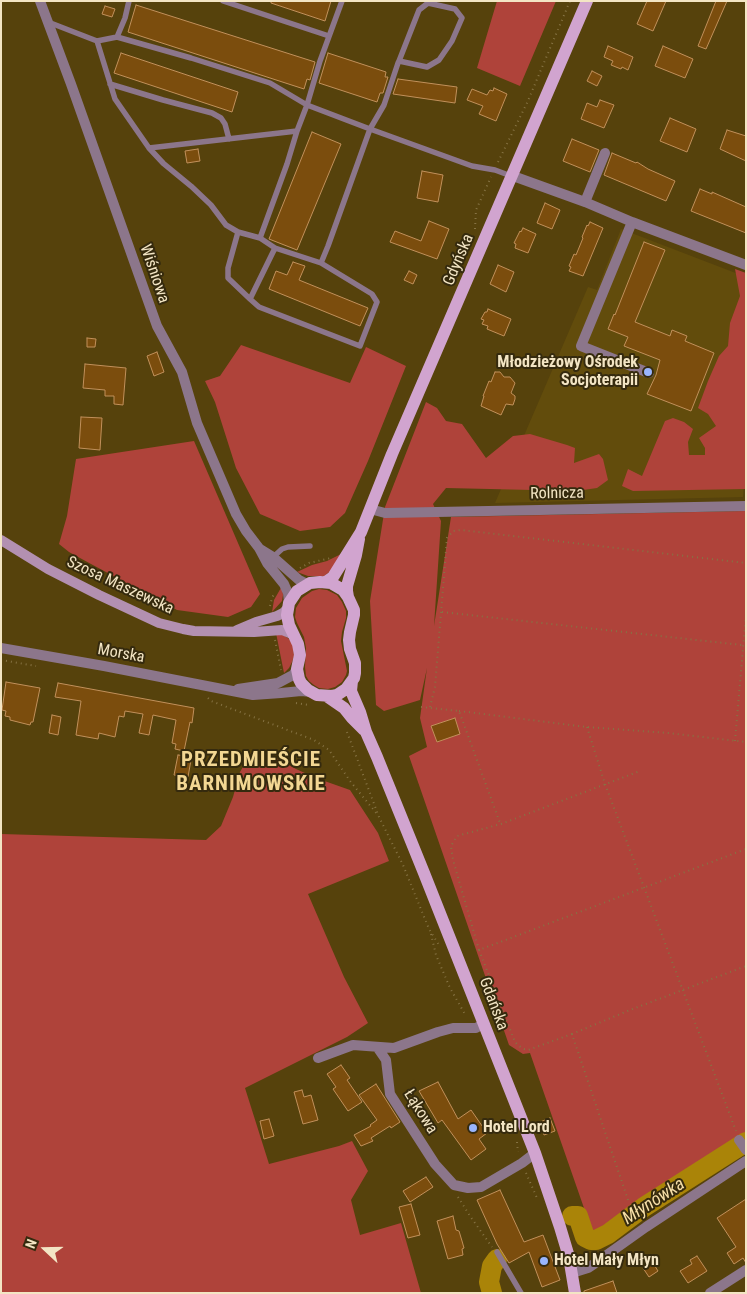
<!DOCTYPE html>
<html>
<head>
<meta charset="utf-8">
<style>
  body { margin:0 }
  #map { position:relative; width:747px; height:1294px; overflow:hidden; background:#56420c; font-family:"Roboto Condensed",sans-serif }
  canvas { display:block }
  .frame { position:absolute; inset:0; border:2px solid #f3e5c4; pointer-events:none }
  .north { position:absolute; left:20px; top:1224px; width:50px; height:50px; -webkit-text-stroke:4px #352a0e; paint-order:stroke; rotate:291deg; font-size:14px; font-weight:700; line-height:20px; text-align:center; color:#f3e5c4 }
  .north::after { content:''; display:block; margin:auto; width:18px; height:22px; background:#f3e5c4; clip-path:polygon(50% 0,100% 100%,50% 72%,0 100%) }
</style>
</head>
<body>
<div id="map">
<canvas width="747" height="1294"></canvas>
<div class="frame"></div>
<div class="north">N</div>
</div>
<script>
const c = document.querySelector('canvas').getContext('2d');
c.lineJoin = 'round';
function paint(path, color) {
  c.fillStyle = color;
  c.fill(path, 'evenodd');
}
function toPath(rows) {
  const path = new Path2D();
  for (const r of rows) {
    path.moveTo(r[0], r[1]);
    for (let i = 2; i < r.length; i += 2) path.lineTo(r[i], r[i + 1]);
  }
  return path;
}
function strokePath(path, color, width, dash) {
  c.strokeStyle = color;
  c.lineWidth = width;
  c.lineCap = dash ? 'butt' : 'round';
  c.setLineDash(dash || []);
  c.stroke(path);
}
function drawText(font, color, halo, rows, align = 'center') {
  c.font = font + ' "Roboto Condensed",sans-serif';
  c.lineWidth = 4;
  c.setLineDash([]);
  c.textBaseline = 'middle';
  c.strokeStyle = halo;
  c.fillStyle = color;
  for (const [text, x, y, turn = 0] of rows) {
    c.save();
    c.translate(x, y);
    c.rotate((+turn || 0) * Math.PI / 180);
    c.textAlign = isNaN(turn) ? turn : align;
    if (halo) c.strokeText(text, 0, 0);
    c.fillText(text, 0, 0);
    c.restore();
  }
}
const built = toPath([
  [621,229,746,277,746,455,743,497,495,503,588,287,597,290]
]);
const green = toPath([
  [497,1,556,1,520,86,477,68],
  [735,269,746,273,746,489,633,491,622,486,628,469,642,476,665,421,673,418,684,422,693,429,688,442,689,455,705,455,705,448,699,438,716,426,708,414,698,408,708,381,719,356,728,346,730,323,740,296],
  [241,345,350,383,366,347,406,366,368,461,345,513,330,527,300,531,260,514,236,468,215,402,205,381,220,376],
  [426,402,437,408,446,421,462,424,486,458,513,436,530,434,567,445,575,448,574,463,599,454,603,459,608,480,597,488,576,491,446,488,433,504,441,521,434,626,451,517,746,511,746,1136,599,1231,592,1231,530,1053,523,1054,509,1045,409,756,427,747,420,718,427,668,420,700,384,711,376,705,370,601,385,507],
  [194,441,260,594,251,607,228,617,177,610,91,564,69,552,59,544,67,516,76,459],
  [341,554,336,567,324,576,308,576,297,572,312,565,327,561],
  [282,586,283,595,282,601,272,612,274,600],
  [319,589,327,590,337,595,342,602,346,611,346,618,342,632,341,641,347,671,346,675,342,682,335,687,328,689,319,688,314,685,309,681,306,676,305,667,306,648,304,637,297,623,295,617,296,608,302,598,312,591],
  [276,633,283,635,289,639,293,645,294,656,292,662,289,668,284,673],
  [251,753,274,757,296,769,316,778,350,790,378,833,389,861,308,894,344,977,368,1023,347,1037,245,1088,269,1164,339,1146,352,1141,368,1171,351,1200,360,1235,401,1223,421,1293,1,1293,1,834,206,840,221,826,233,797,240,772]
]);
const river = toPath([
  [572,1216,578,1216,585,1237,591,1240,596,1240,608,1234,644,1207,746,1142],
  [492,1293,489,1282,492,1266,497,1259]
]);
const building = toPath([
  [271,1,331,1,325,21,271,3,271,1],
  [647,1,666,1,653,31,637,24,647,1],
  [716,1,727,1,706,49,698,46,716,1],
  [136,5,315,62,310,80,307,79,304,89,128,32,136,5],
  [105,6,115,9,112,17,102,14,105,6],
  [608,46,633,57,628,70,622,67,621,69,611,65,613,61,604,57,608,46],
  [663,46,693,59,685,78,655,66,663,46],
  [121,53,238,92,232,112,114,73,121,53],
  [328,53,386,72,385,77,388,77,383,93,380,93,377,102,319,83,328,53],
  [592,71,602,76,597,86,587,81,592,71],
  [398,79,457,87,455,103,393,94,398,79],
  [494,88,507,94,496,121,479,114,483,106,467,100,472,89,487,95,490,90,493,91,494,88],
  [600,100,614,105,604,128,581,119,587,103,597,107,600,100],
  [670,118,696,129,687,152,660,141,670,118],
  [727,130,746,136,746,161,720,149,727,130],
  [312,132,341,144,297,250,269,239,312,132],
  [572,139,599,150,590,172,563,161,572,139],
  [198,149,200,161,187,163,185,151,198,149],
  [612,153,636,163,637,162,648,169,675,181,666,201,604,175,612,153],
  [422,171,443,175,438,202,417,198,422,171],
  [700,189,712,194,712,192,746,207,746,233,691,211,700,189],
  [545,203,560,210,552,229,537,223,545,203],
  [429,221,449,229,437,259,390,242,395,231,421,241,429,221],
  [590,222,603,228,583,276,569,271,571,267,569,266,574,254,576,255,583,238,582,237,587,225,588,226,590,222],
  [523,228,536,234,528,253,515,248,516,244,514,243,520,231,521,232,523,228],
  [644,242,665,250,635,322,670,336,672,330,687,336,685,341,714,353,691,411,647,394,656,375,660,360,624,346,628,337,608,329,614,314,615,315,644,242],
  [293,262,305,266,299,280,368,308,360,326,269,289,276,271,287,275,293,262],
  [498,265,514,272,506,292,490,284,498,265],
  [409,271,417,275,413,284,404,280,409,271],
  [488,309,511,319,504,336,487,329,488,326,482,324,484,320,481,319,485,312,487,312,488,309],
  [87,338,96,339,95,347,87,347,87,338],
  [157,352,164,372,154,376,147,356,157,352],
  [85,364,126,368,123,405,114,404,114,396,105,396,105,390,83,388,85,364],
  [495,372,500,372,504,377,510,377,515,383,511,393,515,396,515,399,513,405,506,404,501,415,481,406,484,396,483,396,489,381,491,382,495,372],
  [81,417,102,418,100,450,79,448,81,417],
  [6,682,40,688,33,722,31,722,30,725,10,720,10,717,5,716,6,711,2,710,6,682],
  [58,683,194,708,192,723,190,722,184,751,175,749,176,744,172,743,176,720,153,715,149,735,139,733,143,714,125,711,124,717,119,716,115,737,99,733,98,739,76,735,81,701,55,697,58,683],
  [52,715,61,717,58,735,49,733,52,715],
  [455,718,460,734,437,742,431,726,455,718],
  [178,755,187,756,187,759,191,760,188,777,174,775,178,755],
  [341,1065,350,1078,347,1080,362,1102,348,1111,333,1089,336,1087,327,1074,341,1065],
  [438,1082,458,1119,471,1110,487,1133,479,1139,486,1149,471,1160,442,1120,438,1123,419,1091,438,1082],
  [376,1084,400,1122,391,1128,390,1126,371,1138,373,1141,361,1146,354,1135,371,1126,370,1125,377,1120,359,1095,376,1084],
  [302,1090,304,1097,311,1095,318,1120,303,1124,294,1092,302,1090],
  [550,1118,555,1131,544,1135,540,1122,550,1118],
  [269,1119,274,1136,264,1139,260,1121,269,1119],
  [426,1177,433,1187,410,1202,403,1191,426,1177],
  [500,1190,524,1242,543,1235,560,1280,542,1287,529,1252,509,1263,497,1244,477,1200,500,1190],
  [746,1199,746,1263,743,1258,734,1264,727,1253,736,1247,717,1218,746,1199],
  [411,1204,420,1235,408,1238,399,1207,411,1204],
  [453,1216,456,1230,459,1231,462,1241,464,1248,462,1249,463,1255,448,1259,437,1221,453,1216],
  [697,1256,707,1271,688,1283,680,1271,692,1264,690,1260,697,1256],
  [653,1263,658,1271,649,1277,643,1268,653,1263],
  [613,1281,617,1293,584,1293,584,1291,613,1281]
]);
const path = toPath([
  [498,162,527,103,570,1],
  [475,229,476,210,491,177],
  [300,568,309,563,331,558],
  [270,606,272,598,275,592],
  [442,612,742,645],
  [275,640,281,670],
  [1,660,36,666],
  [208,698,211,701,314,740,329,750,350,781,377,814],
  [296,703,309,705],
  [421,707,459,711,500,823],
  [430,707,435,687,447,538,453,531,461,530,746,563],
  [459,711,587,727,668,733,746,742],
  [587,727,605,784,736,1131],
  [347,732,379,817,403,865,429,929,439,945],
  [735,741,746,614],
  [431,934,436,955,450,988,466,1016],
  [479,950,453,860,451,846,457,836,501,824,640,771],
  [572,1034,528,1050,524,1049,519,1046,515,1042,479,950,746,849],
  [517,1142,518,1152],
  [526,1173,537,1198],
  [458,1197,470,1216,492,1247],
  [628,1200,572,1034,630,1010,746,966]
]);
const lane = toPath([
  [223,1,329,36],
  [48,22,97,41,115,99,149,148,297,131,307,105,370,129,384,105,398,63,399,61,419,10,428,3,455,9,462,18,452,41,439,60,427,67,399,61],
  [117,37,125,18,129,1],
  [97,41,117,37,191,58,270,83,307,105,320,61,342,1],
  [110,84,163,100,212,113,221,118,225,124,229,139],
  [149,148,163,163,191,186,211,205,226,225,238,232,260,238,287,164,297,131],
  [238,232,228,268,228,278,250,299,275,248,260,238],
  [275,248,321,263,328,246,370,129,472,166,495,170,511,176],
  [250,299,259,307,360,346,377,302,372,294,321,263],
  [271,559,282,549,288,547,310,546],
  [497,1252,521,1293]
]);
const street = toPath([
  [40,1,71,84,157,326,182,372,197,423,236,514,246,531,259,548,267,563,284,584,288,593,289,603],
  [513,176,585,202,632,222,746,265],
  [585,202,605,153],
  [632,222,581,346,649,373],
  [370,509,385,513,746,506],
  [260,549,273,557,299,580,305,583,310,583],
  [1,648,104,666,253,695,281,693,301,691,312,692],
  [238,689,278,683,293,675,297,669],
  [377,1047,386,1060,390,1094,435,1164,454,1185,468,1188,481,1187,522,1163,535,1153],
  [318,1058,353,1045,394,1048,438,1032,453,1028,476,1028,483,1024],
  [739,1140,746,1150],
  [572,1273,588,1268,594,1264,646,1227,746,1161],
  [710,1293,746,1270]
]);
const secondary = toPath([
  [1,540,48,569,99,595,159,623,183,629,194,631,254,632,282,630,294,635],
  [237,630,256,622,277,616,283,613,288,608]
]);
const primary = toPath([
  [320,582,331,583,343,590,348,597,354,610,354,615,350,632,349,640,350,649,355,663,355,673,354,678,346,689,337,695,332,696,317,695,308,690,301,683,299,679,297,669,300,655,298,644,289,625,287,615,289,603,297,591,310,583,320,582],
  [326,582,333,577,361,532,392,454,587,1],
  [348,597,347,591,347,586,356,555,359,539],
  [352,681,351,691,360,712,366,732,377,757,424,873,535,1153,560,1227,569,1257,575,1293],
  [328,697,344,708,352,718,364,730]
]);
const markers = [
  [648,372,5,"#99b5fd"],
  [473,1128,5,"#99b5fd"],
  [544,1261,5,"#99b5fd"]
];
const streetNames = [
  ["Gdyńska",459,260,-67],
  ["Wiśniowa",154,274,71],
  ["Rolnicza",557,494,-1],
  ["Szosa Maszewska",120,586,25],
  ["Morska",121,654,10],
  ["Gdańska",493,1004,69],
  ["Łąkowa",420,1112,58]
];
const poiNames = [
  ["Młodzieżowy Ośrodek",638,363,"right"],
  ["Socjoterapii",638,381,"right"],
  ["Hotel Lord",483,1128],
  ["Hotel Mały Młyn",554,1261]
];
const waterNames = [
  ["Młynówka",654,1202,-33]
];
const districtNames = [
  ["PRZEDMIEŚCIE",251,761],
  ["BARNIMOWSKIE",251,785]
];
paint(built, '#624c0c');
paint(green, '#af433a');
strokePath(river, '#aa8408', 20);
paint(building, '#7b4d0d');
strokePath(building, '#c1905b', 1);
strokePath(path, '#867344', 2, [1, 4]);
strokePath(lane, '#8c768b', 5.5);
strokePath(street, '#8c768b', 10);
strokePath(secondary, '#b390b1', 10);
strokePath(primary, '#d1a4cf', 12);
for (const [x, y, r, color] of markers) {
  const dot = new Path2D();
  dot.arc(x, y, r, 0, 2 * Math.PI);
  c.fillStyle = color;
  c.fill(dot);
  strokePath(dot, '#352a0e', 2);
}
drawText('16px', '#f3e5c4', '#352a0e', streetNames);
drawText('bold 16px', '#f3e5c4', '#352a0e', poiNames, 'left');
drawText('italic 18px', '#f7dfa8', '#352a0e', waterNames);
c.letterSpacing = '1px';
drawText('bold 21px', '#f3d793', '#352a0e', districtNames);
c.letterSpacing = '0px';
</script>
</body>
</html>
